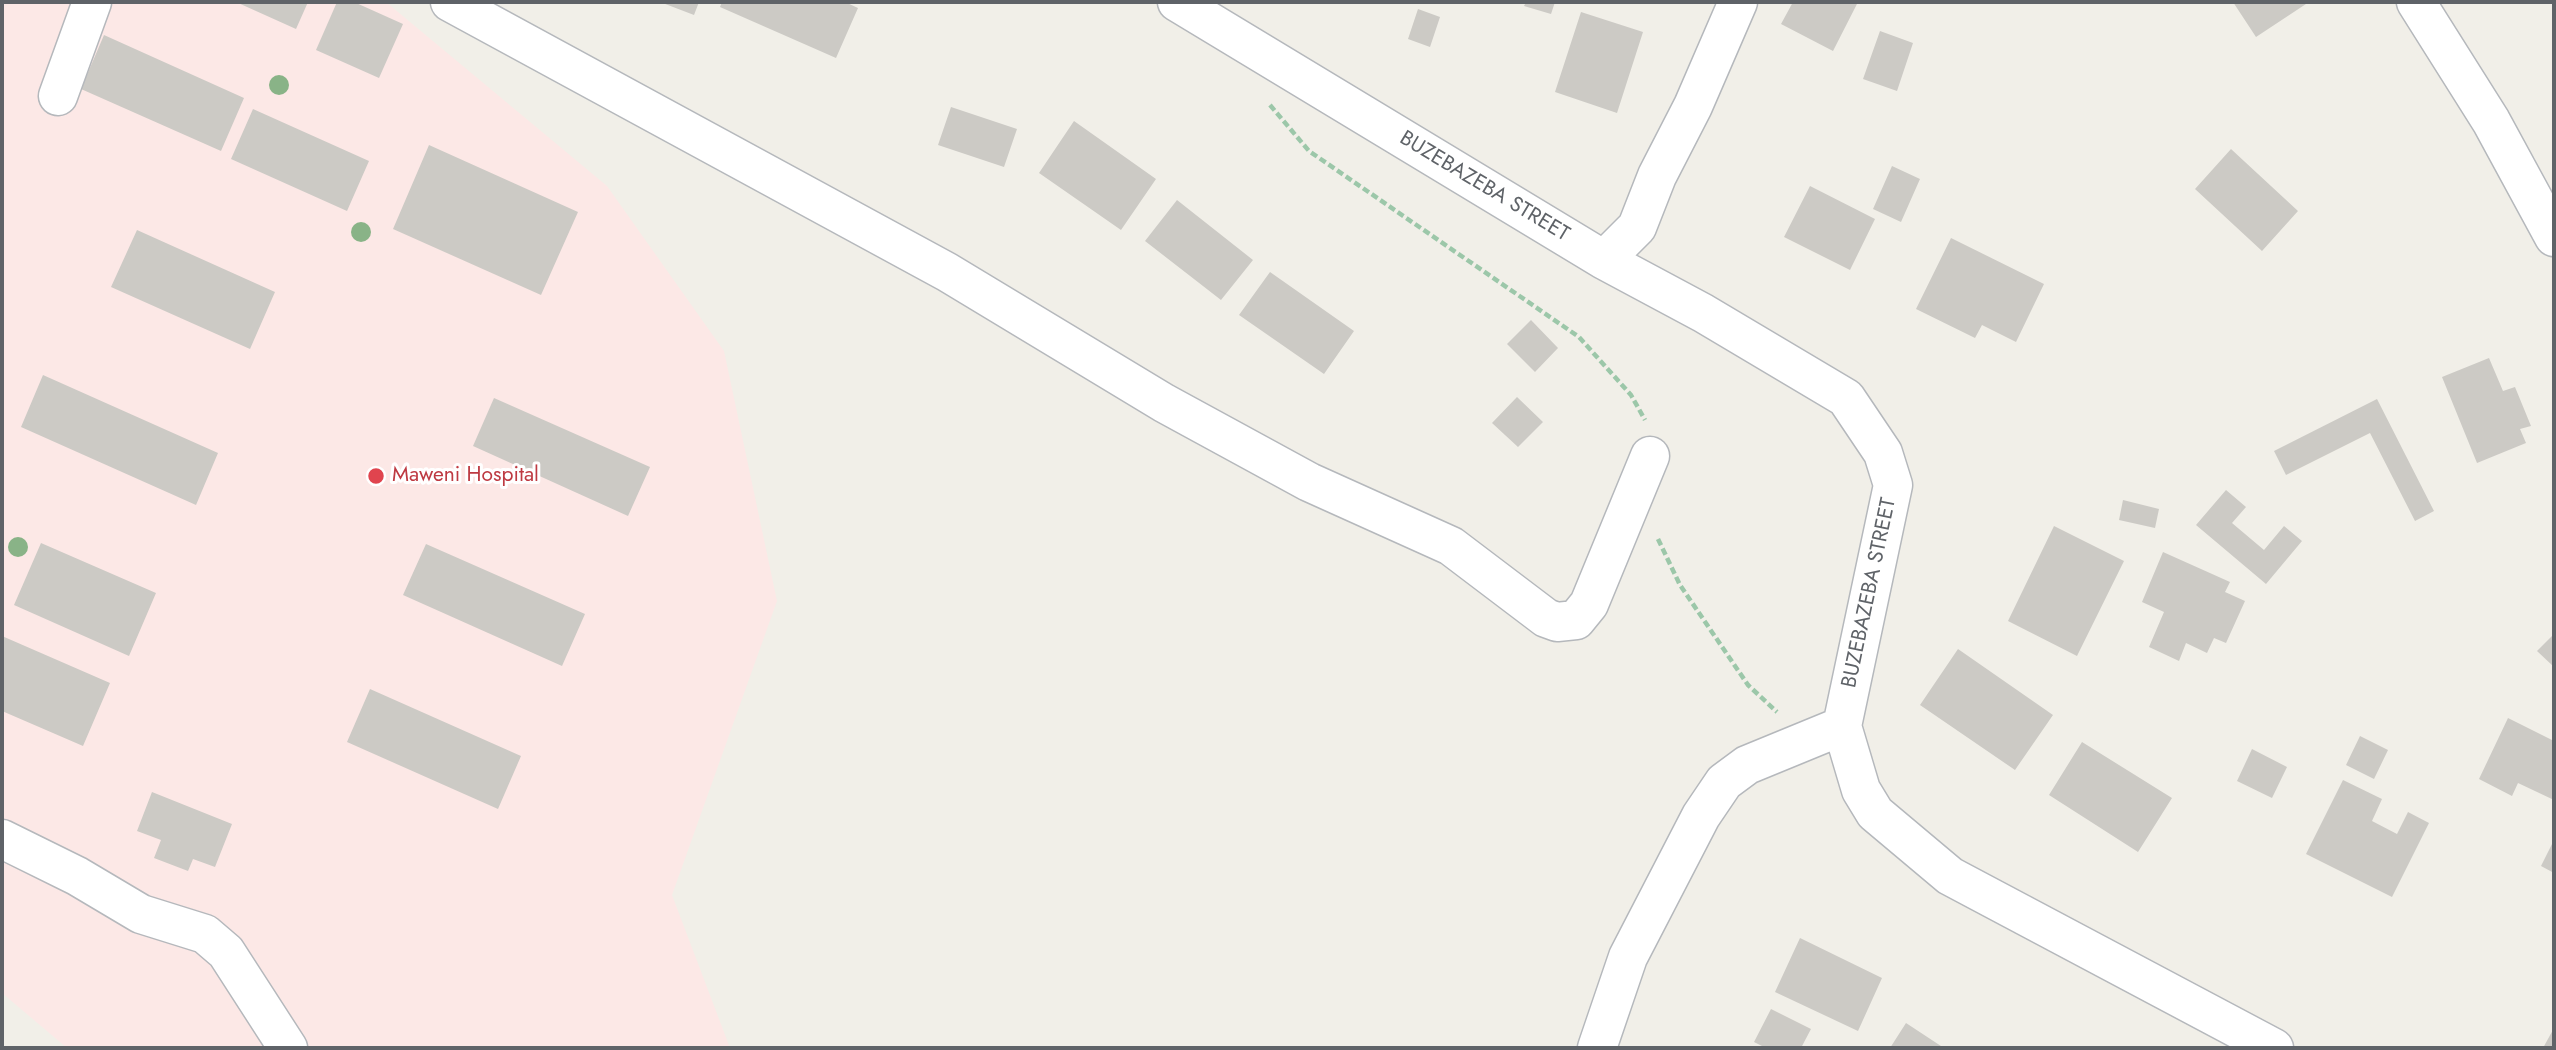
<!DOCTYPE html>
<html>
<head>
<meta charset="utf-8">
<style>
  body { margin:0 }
  #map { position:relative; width:2556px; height:1050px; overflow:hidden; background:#f1efe8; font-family:Jost,sans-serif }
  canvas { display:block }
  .frame { position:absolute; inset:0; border:4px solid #5f6368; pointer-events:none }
</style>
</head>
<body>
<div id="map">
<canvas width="2556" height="1050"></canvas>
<div class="frame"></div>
</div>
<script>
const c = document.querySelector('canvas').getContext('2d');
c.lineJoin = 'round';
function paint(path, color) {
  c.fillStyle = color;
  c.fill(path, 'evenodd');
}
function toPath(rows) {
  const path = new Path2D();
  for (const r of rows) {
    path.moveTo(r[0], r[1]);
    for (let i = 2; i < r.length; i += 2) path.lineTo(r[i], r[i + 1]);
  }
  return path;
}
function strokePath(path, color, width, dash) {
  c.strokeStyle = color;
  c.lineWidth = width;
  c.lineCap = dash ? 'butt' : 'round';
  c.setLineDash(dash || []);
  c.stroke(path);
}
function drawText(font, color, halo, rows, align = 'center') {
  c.font = font + ' Jost,sans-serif';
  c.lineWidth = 6;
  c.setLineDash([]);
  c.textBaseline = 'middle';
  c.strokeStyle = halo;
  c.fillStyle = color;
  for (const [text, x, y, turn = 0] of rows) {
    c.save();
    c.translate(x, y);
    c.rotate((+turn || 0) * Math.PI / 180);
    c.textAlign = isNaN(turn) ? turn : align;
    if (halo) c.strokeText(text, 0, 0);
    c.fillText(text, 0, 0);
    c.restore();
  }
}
const medical = toPath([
  [2,2,386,2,607,186,724,351,777,601,672,895,730,1048,67,1048,2,993]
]);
const building = toPath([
  [236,2,308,2,296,29],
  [337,2,354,2,403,24,379,78,316,50],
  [660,2,699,2,694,15],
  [722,2,845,2,858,8,836,58,720,7],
  [1526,2,1555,2,1551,14,1524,6],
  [1793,2,1858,2,1833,51,1781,24],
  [2233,2,2309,2,2256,37],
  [1418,9,1440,17,1430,47,1408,39],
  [1581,12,1643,32,1617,113,1555,92],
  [1880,31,1913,43,1897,91,1863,79],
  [104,35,244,98,221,151,81,89],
  [951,107,1017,129,1004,167,938,145],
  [253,109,369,161,347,211,231,159],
  [1074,121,1156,179,1121,230,1039,173],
  [429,145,578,212,541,295,393,229],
  [2231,149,2298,211,2262,251,2195,189],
  [1892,166,1920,179,1901,222,1873,209],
  [1810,186,1875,219,1850,270,1784,237],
  [1177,200,1253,260,1221,300,1145,241],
  [137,230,275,292,250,349,111,287],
  [1951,238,2044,284,2016,342,1982,325,1975,338,1916,309],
  [1270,272,1354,331,1324,374,1239,315],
  [1531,320,1558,348,1535,372,1507,344],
  [2489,358,2503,391,2515,387,2531,426,2520,429,2526,443,2477,463,2442,377],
  [43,375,218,453,196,505,21,427],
  [1517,397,1543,422,1518,447,1492,423],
  [494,398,650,467,628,516,473,446],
  [2377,399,2434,511,2415,521,2370,433,2286,475,2274,451],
  [2226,490,2246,507,2232,523,2264,550,2284,526,2302,541,2266,584,2196,525],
  [2123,500,2159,509,2155,528,2119,520],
  [2054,526,2124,561,2077,656,2008,621],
  [41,543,156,593,129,656,14,605],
  [426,544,585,614,562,666,403,595],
  [2163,552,2230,582,2225,592,2245,601,2226,643,2214,638,2207,653,2186,643,2179,661,2149,647,2164,612,2142,602],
  [2554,634,2554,667,2537,651],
  [2,636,110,683,83,746,2,711],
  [1958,649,2053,715,2015,770,1920,705],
  [370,689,521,756,498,809,347,742],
  [2508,718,2554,741,2554,800,2518,783,2512,796,2479,779],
  [2360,736,2388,750,2374,779,2346,765],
  [2082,742,2172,798,2138,852,2049,795],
  [2252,749,2287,767,2272,798,2237,781],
  [2343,780,2382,799,2372,821,2397,834,2408,812,2429,823,2392,897,2306,854],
  [152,792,232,824,215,867,193,859,188,871,154,858,161,840,137,831],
  [2554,840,2554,873,2541,866],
  [1800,938,1882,978,1858,1031,1775,992],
  [1771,1009,1811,1029,1801,1048,1766,1048,1754,1042],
  [1906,1023,1944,1048,1890,1048],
  [2554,1028,2554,1048,2543,1048]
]);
const path = toPath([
  [1270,105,1309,151,1579,337,1631,395,1645,420],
  [1658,539,1680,585,1748,685,1777,712]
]);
const minor = toPath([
  [450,2,947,272,1164,403,1309,482,1451,546,1546,618,1557,622,1576,620,1589,604,1650,456],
  [1177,2,1604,260,1703,313,1846,398,1883,453,1893,485,1842,726,1861,790,1875,813,1950,876,2274,1048],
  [2416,2,2491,121,2554,237],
  [58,96,92,2],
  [1604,260,1637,227,1657,176,1693,106,1738,2],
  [2,839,77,876,141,914,205,934,226,952,288,1048],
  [1597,1048,1628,957,1701,816,1724,782,1747,765,1842,726]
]);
const trees = [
  [279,85],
  [361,232],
  [18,547]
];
const markers = [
  [376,476,9,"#e0444e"]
];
const streetNames = [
  ["BUZEBAZEBA STREET",1484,187,31],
  ["BUZEBAZEBA STREET",1870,593,-78]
];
const healthNames = [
  ["Maweni Hospital",392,476]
];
paint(medical, '#fce8e6');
paint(building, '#cccac5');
strokePath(minor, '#b5b8bc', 41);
strokePath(path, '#9cc7a9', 4.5, [7, 3.5]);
strokePath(minor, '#fff', 38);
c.fillStyle = '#89b387';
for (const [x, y] of trees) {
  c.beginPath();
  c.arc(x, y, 10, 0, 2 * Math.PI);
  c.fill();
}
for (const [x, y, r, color] of markers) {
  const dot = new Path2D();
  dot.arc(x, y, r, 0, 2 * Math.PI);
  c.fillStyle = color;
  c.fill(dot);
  strokePath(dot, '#fff', 2.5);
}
drawText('21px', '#5f6368', '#fff', streetNames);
drawText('21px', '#be3a42', '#fff', healthNames, 'left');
</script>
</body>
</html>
